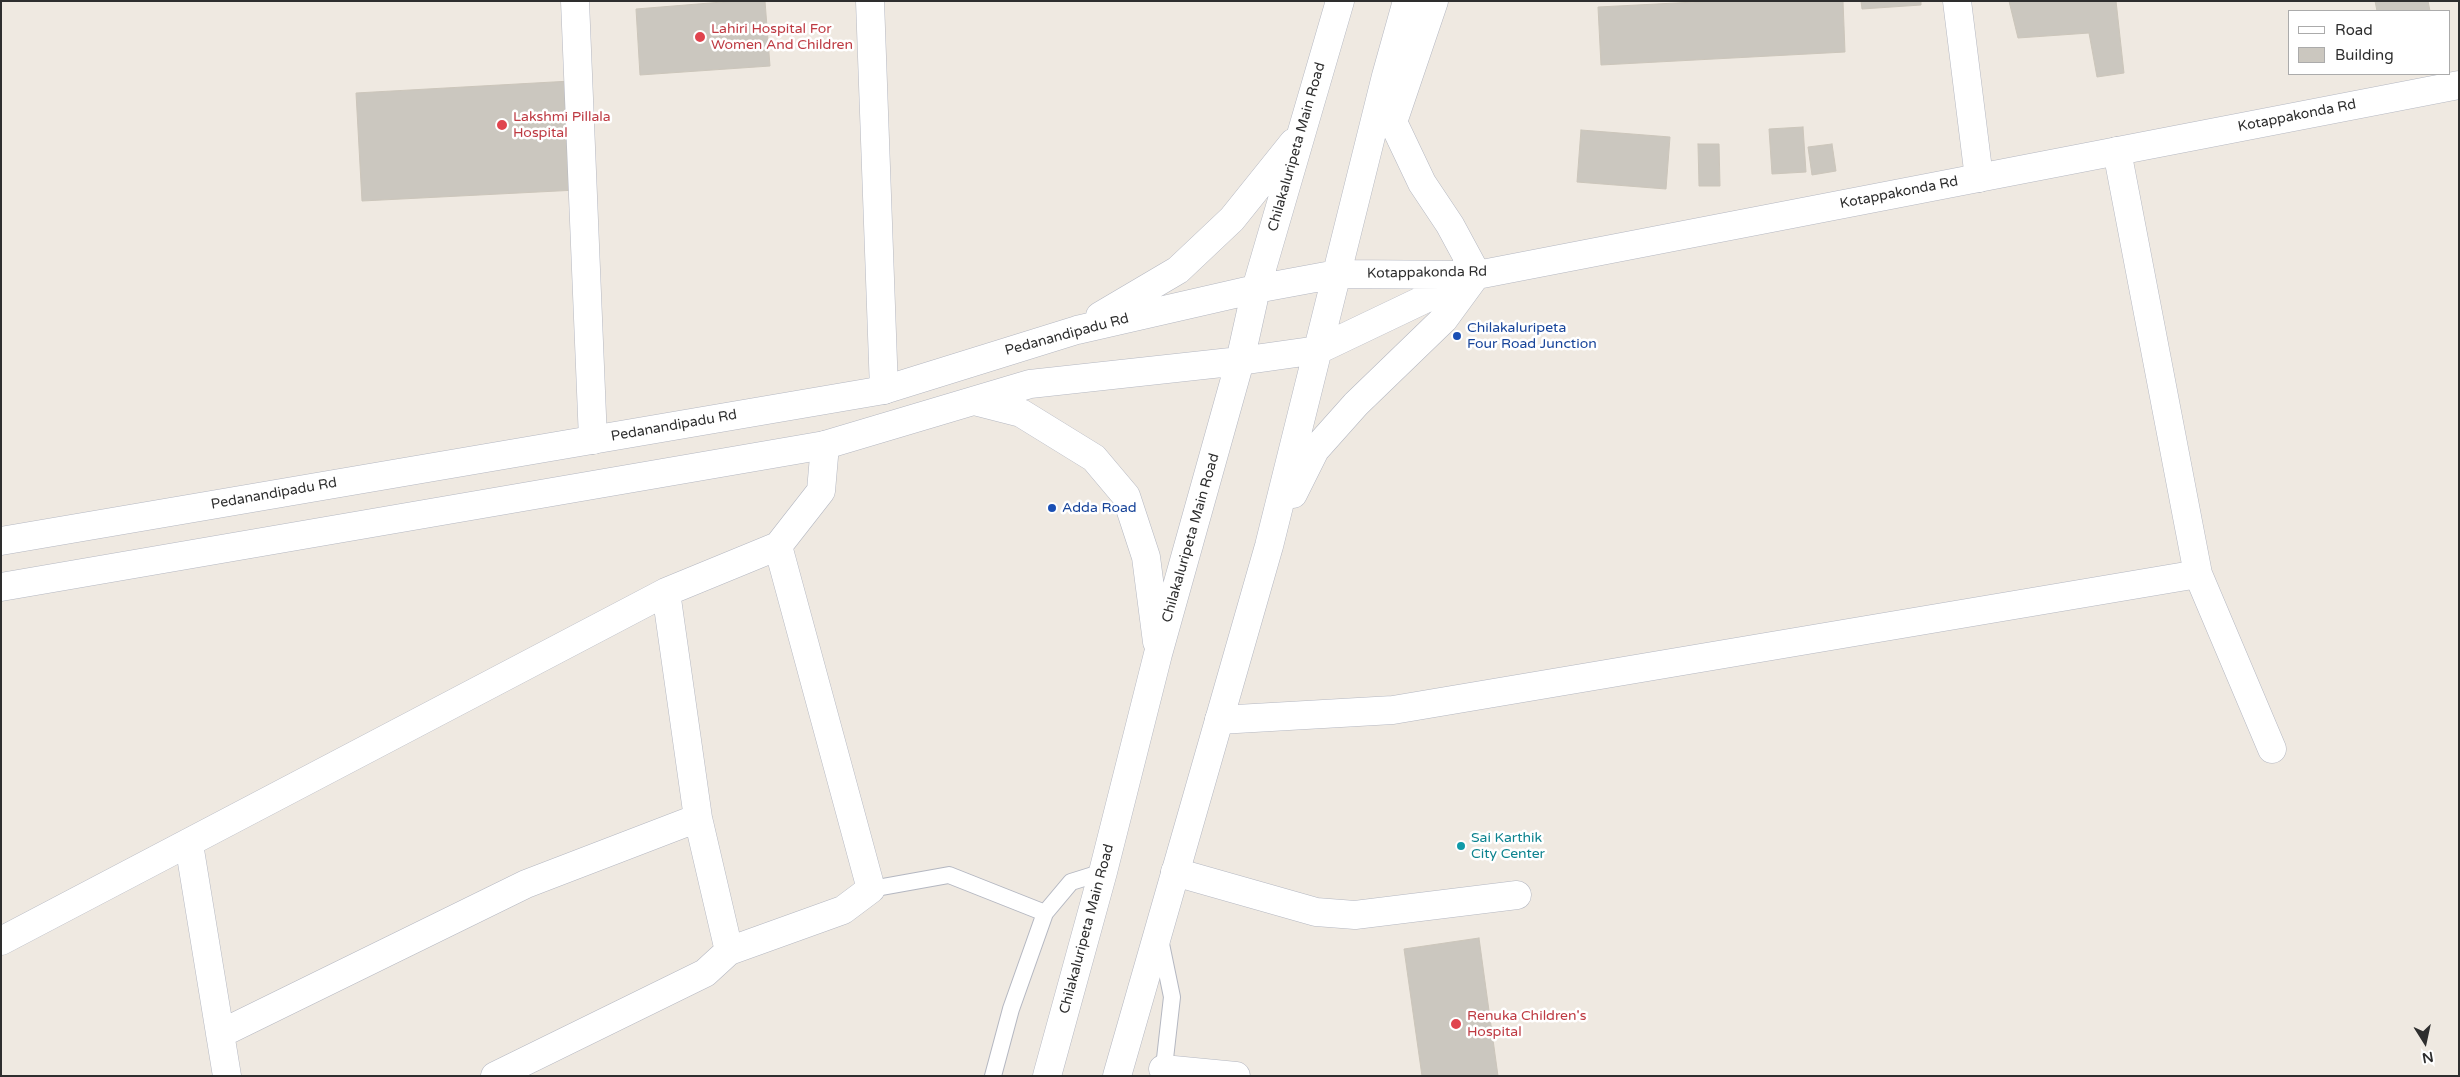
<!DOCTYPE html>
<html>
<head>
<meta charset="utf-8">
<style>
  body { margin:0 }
  #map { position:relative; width:2460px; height:1077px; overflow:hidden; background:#efe9e1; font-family:"Varela Round",sans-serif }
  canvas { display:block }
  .frame { position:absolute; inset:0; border:2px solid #2e2e2e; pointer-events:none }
  .legend { position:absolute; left:2288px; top:10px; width:162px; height:65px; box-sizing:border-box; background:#fff; border:1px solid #ababab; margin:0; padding:6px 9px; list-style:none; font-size:15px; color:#2e2e2e }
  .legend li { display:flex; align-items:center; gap:10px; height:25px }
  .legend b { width:25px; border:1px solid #ababab }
  .north { position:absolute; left:2400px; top:1017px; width:50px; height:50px; -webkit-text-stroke:4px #fff; paint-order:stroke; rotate:170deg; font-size:14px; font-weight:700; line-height:20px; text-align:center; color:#2e2e2e }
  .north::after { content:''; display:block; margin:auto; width:18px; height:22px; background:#2e2e2e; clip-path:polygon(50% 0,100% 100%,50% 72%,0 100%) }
</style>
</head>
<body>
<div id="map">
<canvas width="2460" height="1077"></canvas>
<div class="frame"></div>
<ul class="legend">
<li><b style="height:6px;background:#fff"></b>Road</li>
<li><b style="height:14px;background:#cbc7bf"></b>Building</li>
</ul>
<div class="north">N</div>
</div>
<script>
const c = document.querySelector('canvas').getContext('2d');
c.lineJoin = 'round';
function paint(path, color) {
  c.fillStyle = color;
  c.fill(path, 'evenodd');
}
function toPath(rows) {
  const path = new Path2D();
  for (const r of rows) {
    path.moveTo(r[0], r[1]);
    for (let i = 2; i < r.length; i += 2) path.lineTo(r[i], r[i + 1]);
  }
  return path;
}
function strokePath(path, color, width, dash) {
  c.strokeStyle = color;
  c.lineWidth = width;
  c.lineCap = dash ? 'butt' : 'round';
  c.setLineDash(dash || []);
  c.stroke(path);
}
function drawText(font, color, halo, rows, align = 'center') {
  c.font = font + ' "Varela Round",sans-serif';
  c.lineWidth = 5;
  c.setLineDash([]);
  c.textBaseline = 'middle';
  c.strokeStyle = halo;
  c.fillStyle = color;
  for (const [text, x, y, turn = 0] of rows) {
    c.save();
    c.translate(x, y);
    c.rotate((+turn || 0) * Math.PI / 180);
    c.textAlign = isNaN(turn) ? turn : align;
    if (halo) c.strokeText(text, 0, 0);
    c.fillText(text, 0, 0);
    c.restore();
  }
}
const building = toPath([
  [735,1,765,1,770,66,640,75,636,9,735,1],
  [1715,1,1843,1,1845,52,1601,65,1598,7,1715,1],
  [1861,1,1921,1,1921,5,1862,9,1861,1],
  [2009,1,2116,1,2124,73,2097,77,2089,33,2018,38,2009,1],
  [2375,1,2428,1,2430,11,2377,11,2375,1],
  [571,81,577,190,362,201,356,93,571,81],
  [1803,127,1806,172,1772,174,1769,129,1803,127],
  [1581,130,1670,137,1666,189,1577,182,1581,130],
  [1698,144,1719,144,1720,186,1699,186,1698,144],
  [1832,144,1836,171,1812,175,1808,147,1832,144],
  [1479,938,1498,1076,1422,1076,1404,949,1479,938]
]);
const lane = toPath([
  [871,889,949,875,1045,913],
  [1160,939,1172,997,1163,1076],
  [993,1076,1011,1009,1045,913,1071,882,1103,872]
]);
const street = toPath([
  [575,1,593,440],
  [870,1,884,390],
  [1957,1,1979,178],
  [1393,122,1434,1],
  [2117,151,2198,574,2272,749],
  [666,592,698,818,729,951],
  [1219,720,1393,710,2198,574],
  [189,844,227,1076],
  [1175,872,1316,912,1355,915,1517,895],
  [1,941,666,592,778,546,821,491,825,445],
  [220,1034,526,884,698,818],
  [1163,1069,1236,1076],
  [495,1076,705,973,729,951,843,910,871,889,778,546]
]);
const secondary = toPath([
  [1388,88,1393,122,1422,183,1450,225,1477,275],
  [1100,316,1178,270,1232,219,1293,143],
  [974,401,1021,413,1094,458,1126,496,1146,557,1157,642],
  [1293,494,1315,450,1356,404,1444,319,1474,278],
  [1,541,884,390,1077,330,1256,289,1337,274,1477,275,2459,85],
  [1,587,825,445,1030,384,1240,361,1318,350,1471,277],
  [1047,1076,1103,872,1158,654,1240,361,1256,289,1340,1],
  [1117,1076,1269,546,1386,76,1407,1]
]);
const markers = [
  [700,37,6,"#e0444e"],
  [502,125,6,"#e0444e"],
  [1457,336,5,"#1a4fb4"],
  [1052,508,5,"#1a4fb4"],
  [1461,846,5,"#0f9aa8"],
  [1456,1024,6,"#e0444e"]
];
const healthNames = [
  ["Lahiri Hospital For",711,29],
  ["Women And Children",711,45],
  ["Lakshmi Pillala",513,117],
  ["Hospital",513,133],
  ["Renuka Children's",1467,1016],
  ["Hospital",1467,1032]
];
const streetNames = [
  ["Kotappakonda Rd",2297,116,-11],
  ["Chilakaluripeta Main Road",1297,147,-74],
  ["Kotappakonda Rd",1899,193,-11],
  ["Kotappakonda Rd",1427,273,-1],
  ["Pedanandipadu Rd",1067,335,-15],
  ["Pedanandipadu Rd",674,426,-10],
  ["Pedanandipadu Rd",274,494,-10],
  ["Chilakaluripeta Main Road",1191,538,-74],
  ["Chilakaluripeta Main Road",1087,929,-75]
];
const transitNames = [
  ["Chilakaluripeta",1467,328],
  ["Four Road Junction",1467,344],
  ["Adda Road",1062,508]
];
const cultureNames = [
  ["Sai Karthik",1471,838],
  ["City Center",1471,854]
];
paint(building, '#cbc7bf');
strokePath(building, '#cbc5ba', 1);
strokePath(lane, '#b4b7c1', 18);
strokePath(street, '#b4b7c1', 29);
strokePath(secondary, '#b4b7c1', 29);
strokePath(lane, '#fff', 16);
strokePath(street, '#fff', 28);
strokePath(secondary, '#fff', 28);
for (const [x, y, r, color] of markers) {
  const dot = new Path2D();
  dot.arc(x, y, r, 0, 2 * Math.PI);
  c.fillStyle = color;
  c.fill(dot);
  strokePath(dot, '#fff', 2);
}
drawText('14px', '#be3a42', '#fff', healthNames, 'left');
drawText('14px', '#2e2e2e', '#fff', streetNames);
drawText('14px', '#164399', '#fff', transitNames, 'left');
drawText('14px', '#0d838f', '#fff', cultureNames, 'left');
</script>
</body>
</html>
